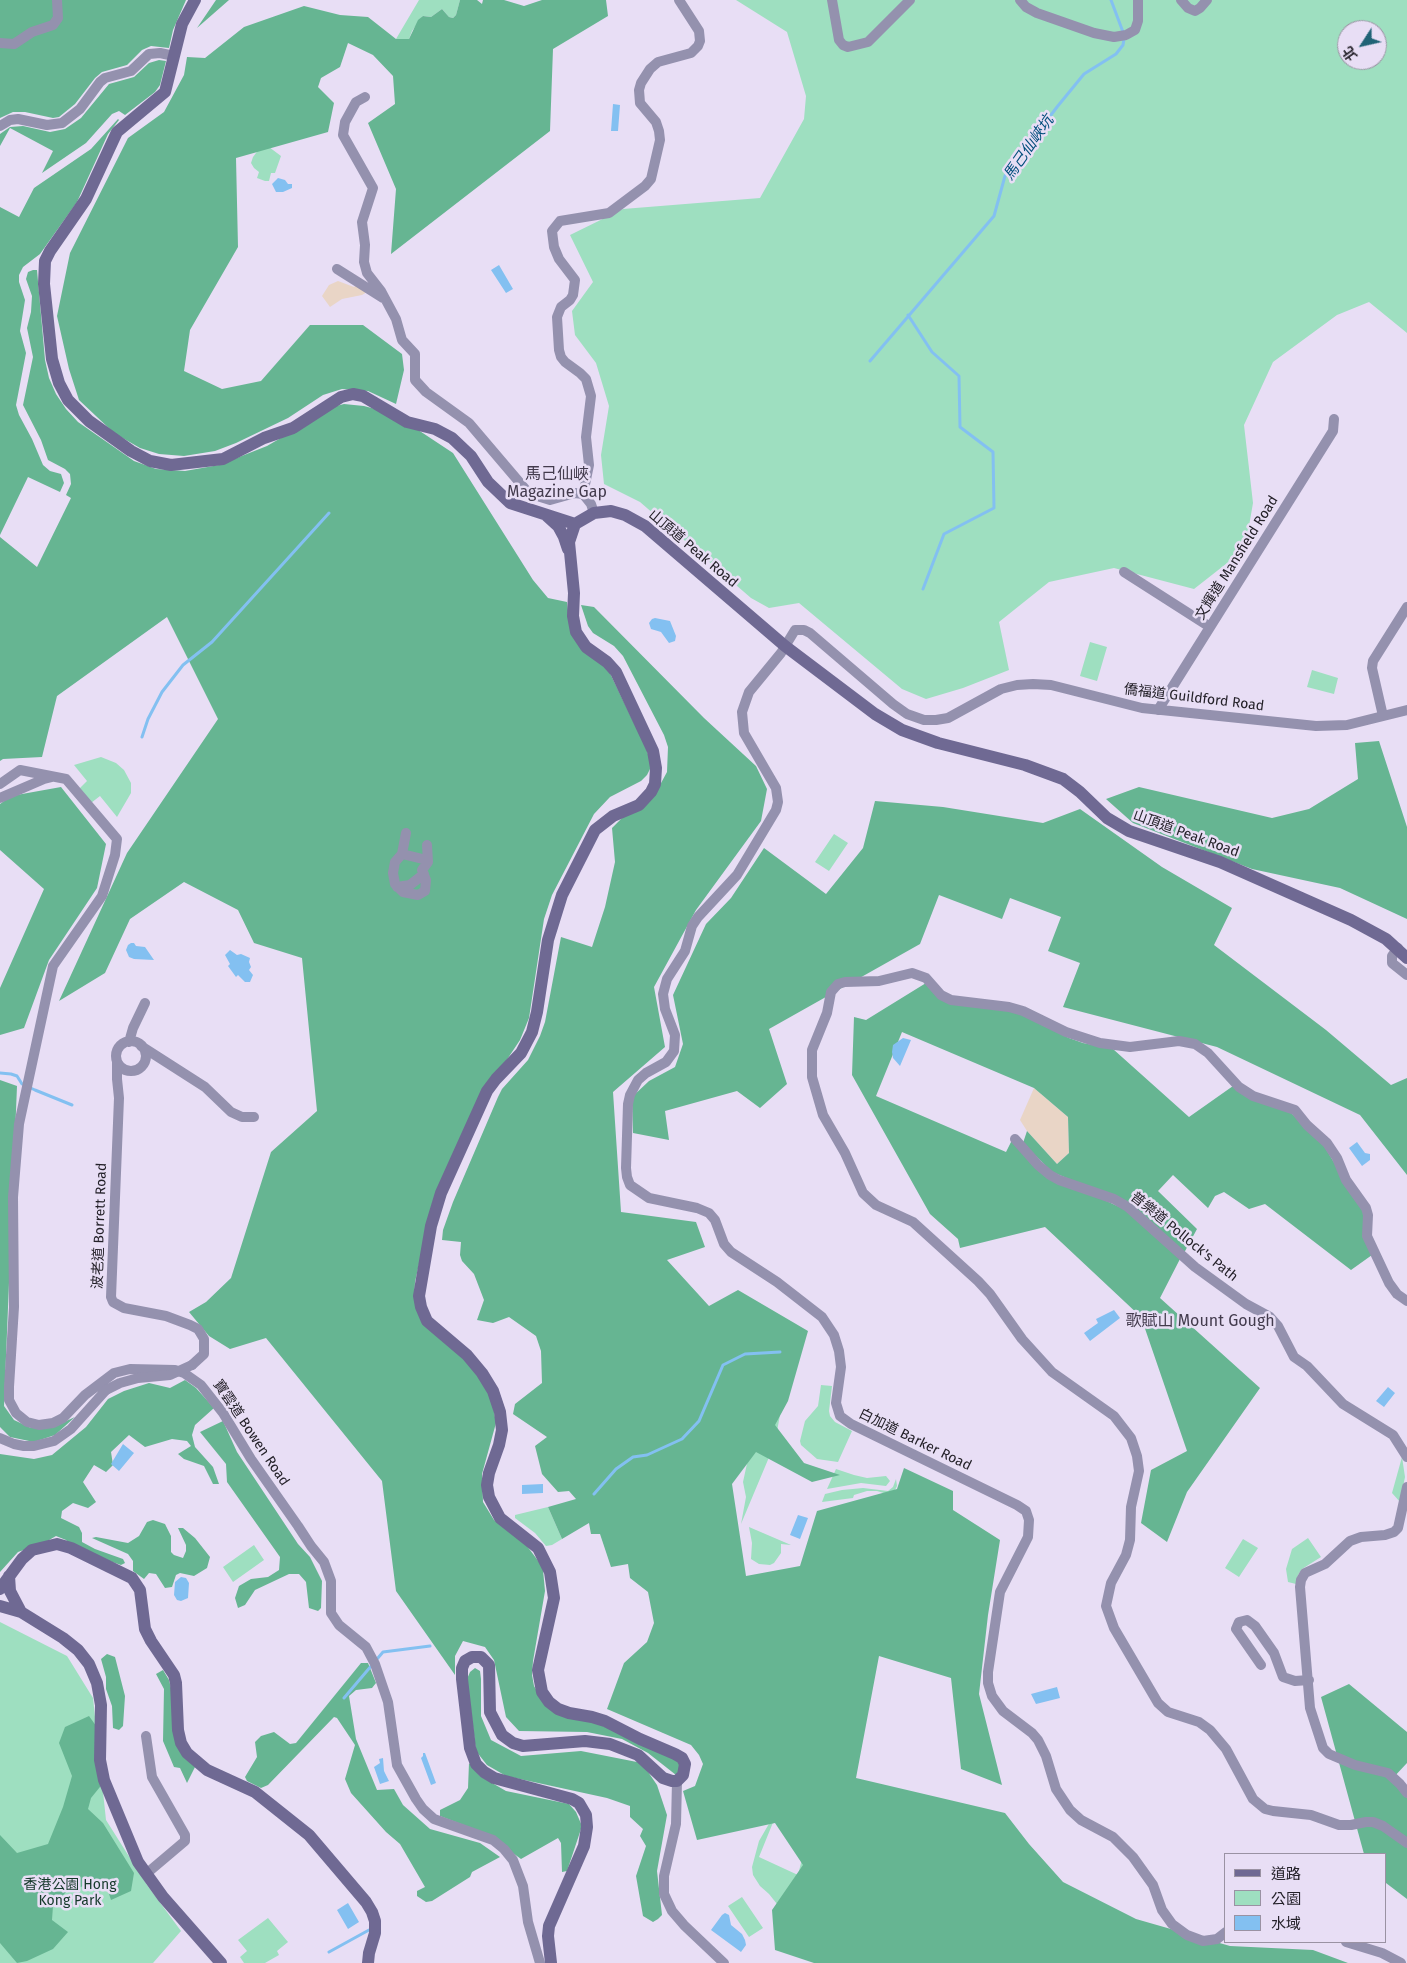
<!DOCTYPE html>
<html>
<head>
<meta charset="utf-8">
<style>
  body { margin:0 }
  #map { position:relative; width:1407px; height:1963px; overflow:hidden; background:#e8def5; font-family:"Fira Sans","Noto Sans TC",sans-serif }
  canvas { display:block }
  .legend { position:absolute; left:1224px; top:1853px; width:162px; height:90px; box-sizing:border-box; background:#e8def5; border:1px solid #9a92a3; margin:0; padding:6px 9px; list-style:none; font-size:15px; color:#242129 }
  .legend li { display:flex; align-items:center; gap:10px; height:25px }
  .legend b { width:25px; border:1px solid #9a92a3 }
  .north { position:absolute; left:1337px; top:20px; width:50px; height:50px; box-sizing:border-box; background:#e8def5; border:1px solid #9a92a3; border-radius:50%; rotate:235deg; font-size:14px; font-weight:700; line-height:20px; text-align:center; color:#242129 }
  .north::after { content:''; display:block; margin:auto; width:18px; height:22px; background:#206376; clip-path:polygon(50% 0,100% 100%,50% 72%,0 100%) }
</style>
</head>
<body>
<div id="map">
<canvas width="1407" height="1963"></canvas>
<ul class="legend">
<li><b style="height:6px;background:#6f6993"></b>道路</li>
<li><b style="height:14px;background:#9edfc0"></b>公園</li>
<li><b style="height:14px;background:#83c0f1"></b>水域</li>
</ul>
<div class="north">北</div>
</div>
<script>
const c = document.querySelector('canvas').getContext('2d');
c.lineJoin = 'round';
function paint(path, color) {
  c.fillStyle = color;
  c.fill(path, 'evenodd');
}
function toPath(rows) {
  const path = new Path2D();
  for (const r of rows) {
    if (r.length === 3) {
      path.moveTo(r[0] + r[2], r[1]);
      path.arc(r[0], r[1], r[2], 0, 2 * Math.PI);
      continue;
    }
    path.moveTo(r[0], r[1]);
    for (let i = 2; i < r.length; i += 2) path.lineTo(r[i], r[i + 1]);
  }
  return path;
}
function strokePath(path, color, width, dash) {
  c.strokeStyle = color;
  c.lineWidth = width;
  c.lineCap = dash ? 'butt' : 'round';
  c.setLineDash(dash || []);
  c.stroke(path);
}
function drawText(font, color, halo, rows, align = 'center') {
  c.font = font + ' "Fira Sans","Noto Sans TC",sans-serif';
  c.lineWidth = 5;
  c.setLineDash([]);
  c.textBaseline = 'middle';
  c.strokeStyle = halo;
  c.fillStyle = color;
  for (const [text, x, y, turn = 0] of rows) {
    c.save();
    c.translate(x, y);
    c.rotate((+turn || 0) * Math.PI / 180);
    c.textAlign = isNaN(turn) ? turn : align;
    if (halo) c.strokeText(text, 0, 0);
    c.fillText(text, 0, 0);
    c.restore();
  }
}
const industrial = toPath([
  [338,281,354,287,357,285,367,292,362,295,342,299,330,307,322,296,329,285],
  [1034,1088,1068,1117,1069,1153,1057,1164,1027,1131,1020,1120]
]);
const green = toPath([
  [419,0,460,0,456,15,453,18,449,17,442,9,431,17,423,16,412,31,409,39,396,39],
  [736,0,1407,0,1407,333,1369,302,1337,315,1273,362,1244,425,1253,503,1245,549,1194,589,1114,568,1049,582,999,622,1009,670,963,688,926,699,902,689,799,603,769,608,751,598,640,502,604,484,601,455,609,406,596,363,575,335,572,311,593,282,570,235,623,209,760,198,804,119,806,96,787,32],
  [1347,30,1377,30,1377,60,1347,60],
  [269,147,281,156,275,173,271,173,269,181,265,181,257,178,259,172,254,168,251,163,253,157,259,149],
  [1090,642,1107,647,1097,681,1080,676],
  [1312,670,1338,678,1334,694,1307,687],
  [101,757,116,763,124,770,131,783,131,793,117,817,100,796,91,803,79,789,87,781,74,765],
  [834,834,848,843,829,871,815,862],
  [821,1385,832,1386,829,1411,830,1416,835,1422,852,1431,838,1462,817,1459,801,1445,800,1441,805,1421,818,1406],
  [784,1392,775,1443,741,1524,746,1497,743,1482,748,1459],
  [1402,1457,1405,1477,1400,1502,1392,1493],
  [836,1469,854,1475,867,1478,886,1476,890,1481,886,1486,861,1483,827,1489],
  [896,1479,897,1486,894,1492,887,1494,877,1491,867,1491,854,1495,853,1498,822,1502,825,1494,842,1490,863,1488,888,1491,893,1487],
  [548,1507,562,1539,552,1545,546,1546,535,1533,515,1518,515,1515],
  [749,1527,791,1545,781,1544,781,1553,774,1563,770,1565,759,1564,751,1559,752,1543],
  [1308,1538,1321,1557,1302,1569,1298,1575,1296,1584,1288,1582,1286,1569,1292,1549],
  [1243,1539,1258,1548,1239,1577,1225,1568],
  [254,1545,264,1560,233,1582,223,1567],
  [0,1622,67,1656,93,1698,106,1820,147,1885,181,1931,153,1963,0,1963],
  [774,1820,759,1857,798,1875,803,1855,808,1870,777,1904,769,1894,760,1886,753,1875,752,1867,759,1841,770,1822],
  [742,1897,763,1928,749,1937,728,1906],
  [268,1918,288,1942,277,1951,279,1955,265,1963,244,1963,240,1957,247,1951,238,1940]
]);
const forest = toPath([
  [0,0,186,0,173,30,169,48,151,46,142,50,127,65,102,72,95,78,75,104,59,117,53,118,25,112,13,112,0,118],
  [216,0,229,0,197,28],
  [460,0,477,0,482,4,483,0,504,0,524,6,542,0,606,0,608,16,553,49,550,131,391,254,396,189,368,123,395,104,393,76,373,55,348,43,340,67,321,78,318,87,334,103,328,132,236,158,238,247,190,330,184,371,222,389,261,381,310,325,363,325,402,354,404,370,396,404,368,391,342,389,323,395,288,418,236,443,215,451,184,456,159,454,140,448,114,433,79,400,69,369,57,316,70,253,128,138,164,112,184,75,187,57,205,58,244,27,304,6,340,15,368,17,396,39,409,39,418,20,423,16,431,17,442,9,449,17,453,18,456,15],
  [159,60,166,61,160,85,155,92,125,115,119,111,112,114,86,143,42,173,53,151,10,128,0,146,0,134,10,127,23,126,50,132,65,129,81,118,109,84,134,77,149,63],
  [118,119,119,120,108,134,77,202,40,254,23,267,19,275,19,282,25,300,20,331,26,353,16,405,19,415,32,439,43,465,50,471,61,474,64,483,60,492,28,477,0,535,0,207,19,217,34,188,91,149],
  [33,270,37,270,45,360,49,378,56,394,66,409,78,422,134,461,156,469,185,471,219,465,267,446,336,406,344,404,364,406,394,414,453,453,533,580,548,598,567,602,569,619,607,667,647,750,651,767,647,775,641,781,610,797,594,814,552,895,544,919,529,1018,520,1040,506,1061,425,1237,415,1282,414,1301,488,1377,496,1423,482,1474,483,1502,494,1520,527,1546,539,1562,543,1570,545,1591,533,1661,532,1675,534,1686,541,1698,685,1763,676,1775,648,1753,622,1739,587,1732,519,1731,506,1717,494,1660,485,1647,463,1641,455,1656,455,1675,396,1591,382,1481,266,1338,230,1349,209,1336,189,1312,206,1302,231,1278,271,1152,317,1111,302,958,254,943,238,910,184,882,130,919,105,973,59,1001,127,853,218,719,167,617,57,696,42,757,3,759,0,761,0,537,37,567,71,498,66,495,71,484,70,474,65,469,48,460,41,440,23,405,33,357,27,328,31,312,32,296,26,279,28,272],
  [581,605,594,607,704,718,756,766,767,789,761,821,696,910,654,987,665,1047,613,1092,621,1212,696,1222,705,1247,667,1260,709,1306,738,1290,808,1331,788,1401,775,1425,804,1463,840,1475,812,1482,756,1452,732,1484,746,1576,800,1566,817,1511,897,1489,904,1468,953,1491,953,1510,1000,1540,988,1615,979,1694,1002,1785,961,1769,951,1678,879,1656,856,1778,1005,1813,1029,1844,1063,1882,1136,1919,1230,1946,1313,1950,1348,1963,814,1963,775,1950,772,1910,803,1865,775,1823,697,1840,683,1791,695,1786,703,1764,699,1755,691,1745,607,1709,624,1663,647,1642,654,1623,648,1592,630,1578,628,1564,611,1567,600,1534,591,1534,589,1523,562,1539,548,1507,576,1499,569,1491,558,1492,542,1474,535,1446,547,1437,513,1414,515,1404,542,1383,541,1351,536,1336,509,1317,493,1323,477,1320,484,1300,474,1274,462,1261,460,1255,461,1242,442,1240,443,1230,453,1202,498,1097,502,1089,528,1060,540,1036,545,1022,561,937,592,947,605,907,615,862,612,828,621,819,654,796,667,772,668,747,664,735,623,656,614,646,593,633,588,626],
  [1379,741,1407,827,1407,919,1340,888,1252,869,1133,823,1106,799,1139,787,1272,818,1309,809,1358,779,1355,743],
  [61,787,106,844,97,888,49,960,24,1028,0,1035,0,988,44,889,0,850,0,804,11,796],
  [875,801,943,807,1043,823,1080,809,1162,867,1232,908,1214,945,1326,1030,1391,1085,1407,1078,1407,1175,1360,1115,1217,1047,1063,1007,1080,963,1048,951,1061,917,1010,898,1002,919,939,895,920,944,769,1029,787,1084,760,1108,737,1091,665,1111,669,1140,633,1133,632,1097,649,1081,675,1067,683,1044,673,995,706,924,731,898,764,848,826,894,863,848],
  [926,983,951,1004,991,1007,1020,1014,1069,1038,1083,1043,1113,1049,1189,1117,1233,1086,1288,1110,1321,1141,1363,1210,1372,1255,1351,1270,1265,1204,1249,1209,1224,1192,1215,1196,1208,1208,1173,1175,1158,1191,1197,1229,1184,1253,1130,1204,1052,1172,1023,1143,1027,1131,1057,1164,1069,1153,1068,1117,1034,1088,902,1032,876,1096,1006,1152,1012,1140,1035,1168,1126,1210,1180,1259,1160,1298,1260,1388,1187,1492,1167,1542,1141,1523,1151,1470,1187,1451,1141,1317,1045,1227,960,1248,958,1239,930,1214,852,1075,854,1017,866,1020],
  [0,1080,17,1086,4,1406,14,1420,31,1428,53,1427,75,1417,55,1435,34,1442,10,1437,0,1427],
  [185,1380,196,1388,214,1408,195,1425,192,1435,195,1447,213,1467,219,1484,213,1484,204,1466,184,1459,178,1454,191,1446,187,1441,172,1439,145,1447,129,1435,111,1452,113,1465,106,1472,94,1465,83,1482,96,1502,88,1508,73,1503,62,1511,61,1518,79,1527,82,1533,82,1542,95,1549,123,1559,125,1563,121,1565,74,1549,66,1540,56,1536,44,1543,18,1552,0,1572,0,1454,34,1459,52,1455,86,1427,108,1399,124,1391,149,1383,170,1388],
  [223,1421,237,1452,298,1544,310,1557,322,1581,321,1608,318,1611,309,1608,306,1582,299,1574,289,1574,255,1590,245,1605,238,1608,235,1598,239,1586,251,1579,268,1577,279,1570,280,1557,227,1482,226,1464,200,1432],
  [153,1520,165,1524,171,1536,171,1552,174,1555,183,1558,186,1551,186,1545,178,1528,183,1528,195,1538,210,1557,207,1568,194,1576,180,1573,176,1575,172,1587,165,1588,156,1574,149,1573,144,1579,133,1571,133,1561,128,1554,92,1538,96,1537,128,1543,139,1536,147,1522],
  [107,1654,115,1657,125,1696,123,1726,119,1730,113,1728,112,1706,106,1689,106,1677,101,1659],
  [361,1663,368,1663,376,1683,372,1688,356,1690,349,1696,356,1739,377,1790,394,1789,403,1805,430,1829,480,1843,500,1857,472,1872,470,1877,432,1901,426,1902,417,1896,417,1891,425,1887,400,1844,386,1832,351,1793,345,1779,355,1745,337,1718,334,1717,268,1785,261,1788,247,1781,245,1777,257,1757,255,1742,261,1736,274,1732,290,1744,296,1743],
  [475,1668,480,1671,481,1679,481,1716,491,1740,521,1756,581,1751,642,1763,657,1785,667,1815,657,1871,662,1915,658,1919,653,1922,643,1916,636,1876,646,1846,640,1836,643,1829,630,1817,630,1806,607,1798,506,1776,487,1765,476,1751,467,1679,470,1672],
  [163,1670,169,1680,172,1692,173,1730,195,1767,187,1783,180,1768,174,1767,163,1741,164,1689,156,1674],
  [1349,1684,1407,1732,1407,1763,1392,1779,1407,1794,1407,1899,1386,1883,1386,1854,1364,1854,1321,1697],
  [89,1716,104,1737,104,1782,91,1798,88,1809,103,1823,134,1873,131,1891,111,1900,104,1879,66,1892,53,1906,52,1920,68,1932,53,1949,27,1961,17,1963,0,1943,0,1835,17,1853,48,1844,63,1807,72,1776,59,1743,65,1727],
  [469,1763,480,1776,506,1791,569,1804,576,1812,582,1826,567,1871,562,1872,561,1843,558,1838,521,1859,487,1834,440,1816,440,1810,460,1800,468,1788]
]);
const water = toPath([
  [613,104,620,105,618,131,611,131],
  [278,178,285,180,288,184,292,184,292,188,283,192,276,192,272,184],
  [499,265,513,289,506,293,491,270],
  [655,618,670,621,676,636,675,641,669,643,661,632,651,629,649,623,652,619],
  [131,943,134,943,136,946,145,947,154,960,134,959,129,957,126,950,128,945],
  [230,950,237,955,241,954,250,958,249,962,251,967,249,970,253,975,250,982,245,982,238,975,236,977,228,966,230,964,225,955],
  [903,1038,911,1040,900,1066,893,1058,892,1052,893,1045],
  [1357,1142,1365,1153,1370,1154,1370,1160,1362,1166,1349,1148],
  [1114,1310,1120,1318,1090,1341,1084,1333,1098,1323,1096,1319],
  [1388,1387,1395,1393,1384,1407,1376,1401],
  [123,1444,134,1453,119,1471,111,1464],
  [543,1484,543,1493,522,1494,522,1485],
  [798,1515,808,1518,800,1539,790,1535],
  [181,1577,186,1578,189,1583,188,1598,181,1601,177,1600,174,1595,175,1582],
  [1057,1687,1060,1698,1036,1704,1031,1694],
  [423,1753,425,1753,436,1783,431,1785,421,1758,423,1756],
  [383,1758,384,1771,389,1781,380,1784,374,1767,380,1763,379,1759],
  [348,1903,359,1922,348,1929,337,1910],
  [725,1913,729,1915,731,1925,742,1934,745,1940,746,1945,741,1952,711,1930,722,1915]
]);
const stream = toPath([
  [1111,0,1123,32],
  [908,315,932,352,959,376,960,427,993,452,994,508,944,534,923,589],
  [870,361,994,216,1005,176,1057,107,1084,74,1116,54,1123,45,1124,39],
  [142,737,148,719,162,692,183,665,212,642,329,513],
  [0,1073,11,1074,17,1076,22,1084,35,1090,72,1105],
  [594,1494,616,1469,633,1457,647,1455,682,1439,699,1421,723,1365,745,1354,780,1352],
  [344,1698,383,1652,430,1646],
  [329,1952,369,1930]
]);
const street = toPath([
  [832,0,839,40,843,45,848,47,868,42,910,0],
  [1020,0,1026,7,1037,13,1094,33,1114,37,1126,35,1135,30,1138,21,1138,0],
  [1181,0,1188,8,1195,11,1200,8,1207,0],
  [0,43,14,44,32,32,53,25,58,18,57,0],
  [365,97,356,102,345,122,343,135,373,188,362,222,365,245,364,262,367,273,381,291,396,319,402,340,415,354,415,380,426,392,469,423,526,490,534,495,550,500,575,493,583,494,591,504,594,513],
  [0,126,10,120,18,119,47,125,62,123,80,109,100,82,105,78,131,71,149,54,160,53,174,56],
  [337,269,383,298],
  [583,494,589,465,586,437,591,396,586,379,580,373,565,362,561,357,559,350,557,317,561,307,570,300,573,295,575,280,559,259,554,247,552,231,560,221,609,213,645,186,651,179,660,140,659,131,656,122,640,103,639,90,641,83,650,69,658,62,691,53,698,46,700,41,699,31,679,0],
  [1124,572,1210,627],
  [1158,710,1333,431,1334,419],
  [1383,716,1372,668,1373,661,1407,607],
  [0,784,20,770,66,779,117,839,115,855,102,896,53,966,19,1124,13,1197,14,1307,9,1387,9,1400,16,1413,27,1422,39,1425,53,1423,63,1418,85,1395,114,1373,130,1369,175,1370,184,1373,201,1385,223,1413,251,1459,298,1526,311,1546,324,1562,331,1581,331,1613,339,1625,366,1647,375,1664,388,1702,397,1765,416,1799,423,1809,434,1819,493,1840,504,1849,513,1860,523,1886,528,1922,540,1963],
  [0,798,44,779,52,777],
  [406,833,402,854,395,862,393,873,395,884,403,892,418,895,425,891,426,880,422,870,428,862,427,845],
  [402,854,427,860],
  [397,887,410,885,424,874],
  [1398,948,1392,956,1392,963,1407,975],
  [131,1056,15],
  [129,1042,133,1028,145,1003],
  [141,1046,205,1087,231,1112,242,1117,254,1117],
  [117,1063,117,1079,119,1098,111,1297,113,1302,124,1308,166,1316,190,1325,198,1329,204,1339,204,1354,192,1365],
  [1015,1139,1038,1165,1050,1175,1059,1180,1114,1199,1128,1207,1195,1267,1246,1304,1270,1317,1278,1326,1294,1357,1307,1366,1343,1404,1393,1435,1407,1457],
  [1407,1301,1397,1294,1389,1283,1367,1236,1368,1215,1366,1208,1346,1180,1337,1158,1327,1143,1307,1125,1295,1110,1253,1096,1239,1087,1208,1053,1195,1044,1179,1041,1130,1047,1100,1043,1066,1032,1023,1011,1009,1007,951,1000,941,995,926,978,912,973,879,981,845,982,838,984,831,992,827,1013,812,1050,812,1077,823,1115,845,1153,863,1193,876,1205,913,1222,978,1281,990,1294,1022,1339,1052,1372,1114,1416,1131,1438,1137,1456,1139,1471,1131,1507,1130,1540,1126,1555,1111,1583,1106,1606,1114,1628,1158,1703,1168,1712,1199,1722,1210,1730,1226,1749,1253,1799,1265,1809,1273,1811,1311,1815,1339,1825,1351,1825,1366,1822,1373,1822,1383,1826,1407,1843],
  [0,1438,14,1444,24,1446,34,1446,54,1441,71,1429,106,1390,99,1385],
  [1407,1487,1398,1528,1394,1532,1385,1535,1361,1537,1350,1541,1325,1564,1305,1573,1301,1580,1300,1587,1310,1708,1323,1748,1329,1754,1355,1765,1388,1773,1400,1784,1407,1793],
  [1261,1665,1236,1629,1239,1622,1247,1620,1255,1626,1274,1653,1283,1677,1295,1681,1309,1680],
  [677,1781,676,1824,664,1876,664,1894,672,1911,684,1925,724,1963],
  [146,1874,185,1841,185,1835,152,1777,146,1736],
  [1226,1932,1217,1939,1203,1941,1187,1935,1172,1924,1162,1910,1153,1885,1133,1857,1113,1837,1081,1820,1070,1810,1056,1789,1046,1756,1038,1740,1032,1733,1003,1711,992,1696,988,1683,988,1672,1000,1592,1028,1537,1029,1520,1026,1511,1017,1505,851,1424,840,1416,836,1403,841,1367,839,1351,834,1335,822,1317,777,1282,731,1252,724,1244,715,1220,709,1213,697,1208,649,1198,630,1185,627,1177,626,1168,628,1104,630,1095,638,1080,646,1073,666,1062,674,1051,675,1035,665,1009,663,994,667,979,685,951,692,926,698,917,737,875,776,810,778,802,776,788,744,733,742,712,749,692,781,653,795,630,804,630,810,633,893,704,907,714,924,720,936,720,948,718,1001,689,1017,685,1033,684,1051,685,1142,708,1316,726,1347,725,1407,710],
  [1346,1942,1382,1953,1401,1963]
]);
const secondary = toPath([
  [195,0,182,24,165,92,117,132,86,199,50,251,45,261,44,284,52,359,59,383,68,400,89,421,131,451,150,461,171,465,223,459,264,438,293,428,341,397,353,394,363,396,407,422,435,429,452,438,471,456,488,482,510,503,575,524],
  [547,516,558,526,564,537,568,549],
  [575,524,594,513,611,511,625,515,645,526,785,646,875,714,902,730,938,743,1025,765,1063,779,1080,792,1107,818,1129,831,1220,862,1351,920,1386,939,1407,958],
  [9,1576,10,1591,21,1612],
  [0,1589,22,1559,32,1550,57,1544,71,1548,132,1578,140,1590,145,1629,151,1641,174,1675,176,1683,178,1730,181,1743,187,1753,207,1770,255,1792,309,1835,366,1902,372,1912,375,1921,375,1933,369,1953,368,1963],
  [0,1606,21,1612,63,1638,78,1650,89,1664,97,1683,101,1705,100,1760,104,1780,138,1862,163,1897,221,1963],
  [551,1963,548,1936,549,1926,584,1846,587,1827,586,1815,579,1803,572,1799,494,1778,484,1772,476,1764,470,1748,462,1679,462,1668,465,1661,472,1657,481,1657,489,1665,490,1712,502,1735,513,1743,523,1746,585,1741,610,1744,638,1755,663,1778,672,1781,677,1781,683,1775,685,1764,682,1758,675,1754,640,1739,605,1721,592,1717,569,1713,558,1709,549,1702,542,1692,538,1670,554,1598,550,1572,538,1548,500,1518,489,1497,487,1485,489,1473,499,1445,502,1430,500,1412,493,1391,482,1373,467,1355,427,1321,421,1307,419,1296,431,1226,441,1193,487,1091,496,1079,521,1053,532,1032,537,1012,548,940,562,895,595,830,613,816,639,805,651,792,655,784,656,768,653,751,616,672,607,662,586,647,576,632,573,616,574,593,569,542,575,524]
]);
const streetBridge = toPath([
  [106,1390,120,1383,138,1378,170,1375,192,1365]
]);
const streetNames = [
  ["山頂道 Peak Road",693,549,40],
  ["文輝道 Mansfield Road",1237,558,-58],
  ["僑福道 Guildford Road",1194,698,7],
  ["山頂道 Peak Road",1186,834,20],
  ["波老道 Borrett Road",100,1226,-88],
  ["普樂道 Pollock's Path",1184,1237,39],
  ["寶雲道 Bowen Road",251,1433,56],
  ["白加道 Barker Road",915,1440,26]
];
const parkNames = [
  ["香港公園 Hong",70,1885],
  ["Kong Park",70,1901]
];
const waterNames = [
  ["馬己仙峽坑",1029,148,-55]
];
const quarterNames = [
  ["馬己仙峽",557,475],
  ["Magazine Gap",557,493],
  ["歌賦山 Mount Gough",1200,1322]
];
paint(industrial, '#e9d5c6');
paint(green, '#9edfc0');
paint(forest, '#66b592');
paint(water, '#83c0f1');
strokePath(stream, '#83c0f1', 3);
strokePath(street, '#9491ae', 10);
strokePath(secondary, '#6f6993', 12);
strokePath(streetBridge, '#9491ae', 10);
drawText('14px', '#242129', '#e8def5', streetNames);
drawText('14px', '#15392a', '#e8def5', parkNames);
drawText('italic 15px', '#024e7c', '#e8def5', waterNames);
drawText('16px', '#433b4d', '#e8def5', quarterNames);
</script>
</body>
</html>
